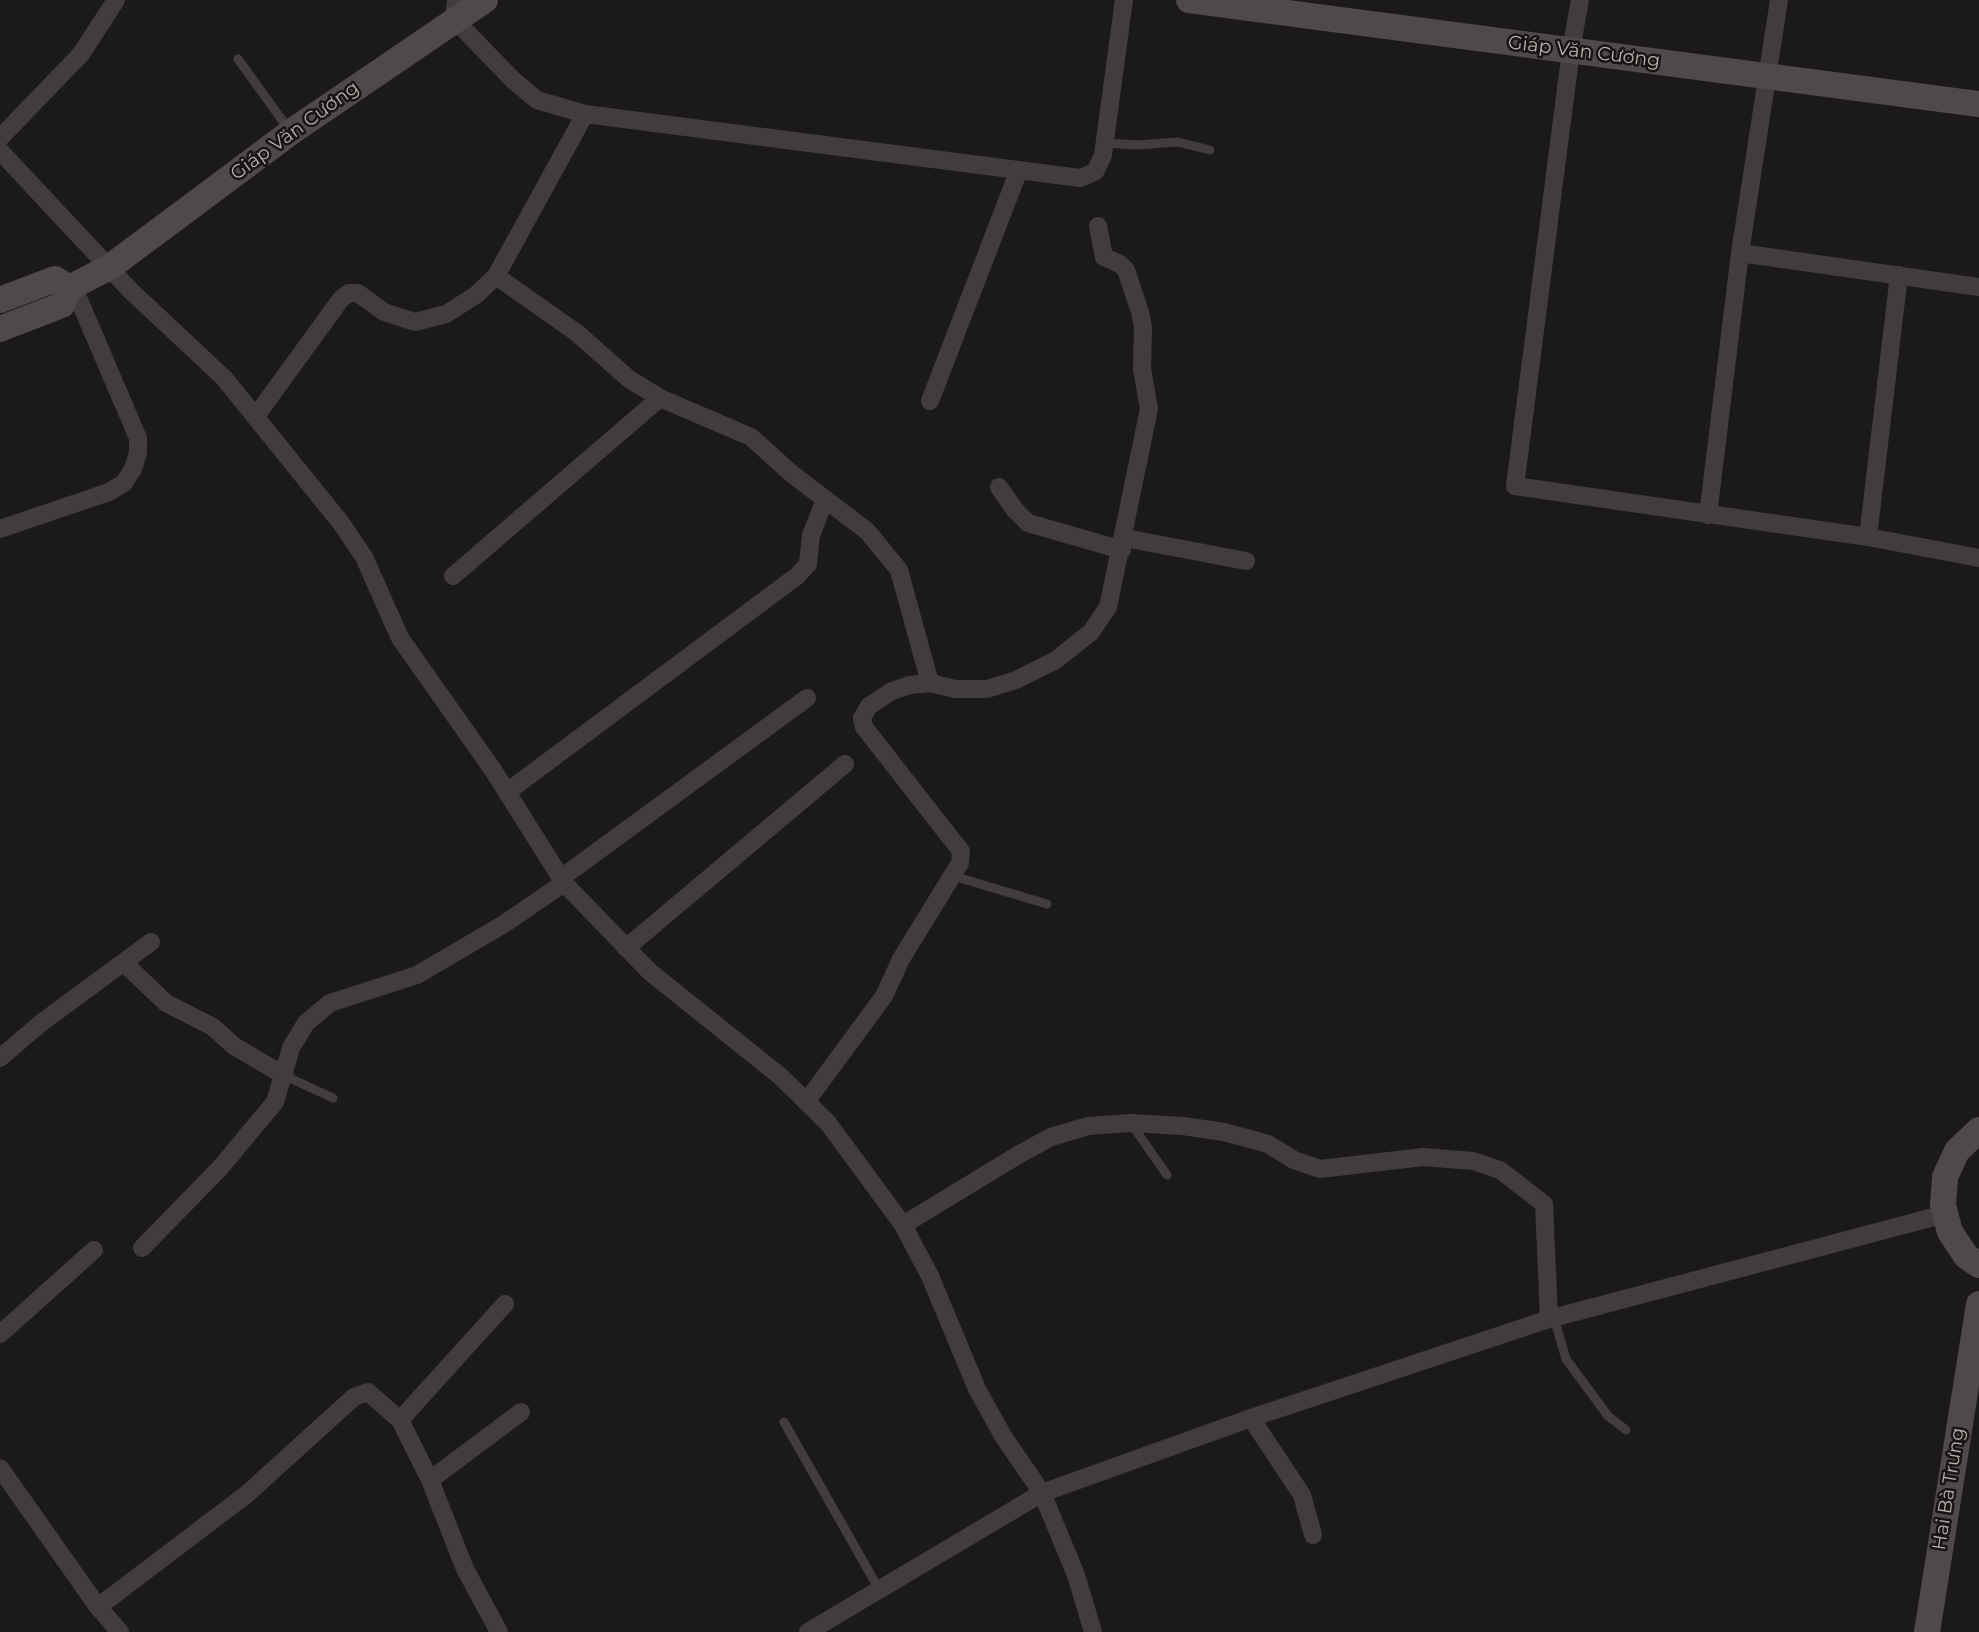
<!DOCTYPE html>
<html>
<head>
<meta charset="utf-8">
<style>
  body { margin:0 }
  canvas { display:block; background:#1c1a19 }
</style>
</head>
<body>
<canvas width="1979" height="1632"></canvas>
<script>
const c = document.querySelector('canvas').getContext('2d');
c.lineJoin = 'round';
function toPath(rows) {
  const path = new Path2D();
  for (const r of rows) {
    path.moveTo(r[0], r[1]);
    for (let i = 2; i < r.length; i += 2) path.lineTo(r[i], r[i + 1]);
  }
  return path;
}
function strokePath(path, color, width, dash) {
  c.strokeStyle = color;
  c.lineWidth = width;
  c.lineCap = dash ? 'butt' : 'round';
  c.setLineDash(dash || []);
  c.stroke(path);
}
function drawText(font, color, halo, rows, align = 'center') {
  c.font = font + ' Montserrat,sans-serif';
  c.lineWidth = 5;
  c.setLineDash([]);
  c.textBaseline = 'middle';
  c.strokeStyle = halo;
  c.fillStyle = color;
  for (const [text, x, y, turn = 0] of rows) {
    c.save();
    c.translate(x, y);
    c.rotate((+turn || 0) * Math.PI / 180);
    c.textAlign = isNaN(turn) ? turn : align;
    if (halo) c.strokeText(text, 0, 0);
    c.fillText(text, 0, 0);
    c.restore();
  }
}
const lane = toPath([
  [238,59,290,131],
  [1105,143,1137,145,1177,142,1210,150],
  [953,876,1047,904],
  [285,1076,333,1098],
  [1132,1125,1167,1175],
  [1554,1318,1566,1359,1608,1416,1626,1430],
  [784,1422,880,1591]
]);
const street = toPath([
  [456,0,454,19,513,80,537,100,585,114,1080,178,1095,172,1103,155,1124,0],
  [1580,0,1571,50,1515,486,1868,537,1979,558],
  [0,138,81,54,116,0],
  [0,151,131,291,224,378,341,523,364,557,400,638,493,770,564,883,650,972,780,1076,828,1123,903,1225,930,1276,977,1389,1003,1436,1042,1493,1076,1575,1093,1632],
  [1740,253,1979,287],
  [496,276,577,333,629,379,660,398,751,437,792,474,867,531,899,570,930,683],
  [930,401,1019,170],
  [256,416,341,299,349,293,358,293,384,312,415,322,446,314,476,295,496,276,585,114],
  [999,487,1015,510,1028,523,1122,550],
  [1708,515,1740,253,1779,0],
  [0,529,109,492,124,483,133,469,138,453,138,438,73,286],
  [1868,537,1899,275],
  [1125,538,1246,561],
  [453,576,660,398],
  [507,792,797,576,808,564,811,535,825,500],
  [561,878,807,698],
  [626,948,845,764],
  [124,963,166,1003,213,1027,234,1046,285,1076],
  [0,1058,41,1023,151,942],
  [806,1102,884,996,901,959,960,863,961,851,953,841,864,727,862,718,869,706,892,691,910,685,930,683,955,689,987,689,1016,680,1056,660,1091,632,1108,607,1149,409,1142,369,1143,327,1140,312,1126,270,1120,264,1104,257,1098,226],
  [903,1225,1018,1155,1051,1137,1088,1126,1131,1123,1183,1126,1224,1132,1268,1144,1294,1160,1320,1169,1423,1157,1473,1161,1500,1170,1544,1204,1549,1319],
  [142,1248,220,1168,275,1102,291,1048,306,1023,330,1003,417,975,504,924,564,883],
  [0,1334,94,1250],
  [1251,1418,1302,1495,1313,1535],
  [400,1420,505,1304],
  [0,1468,98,1607,120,1632],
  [430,1480,521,1412],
  [98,1607,247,1494,354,1397,368,1392,400,1420,430,1480,465,1569,499,1632],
  [808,1632,1042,1493,1251,1418,1549,1319,1945,1214]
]);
const secondary = toPath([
  [1189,0,1979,104],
  [0,300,55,279,69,288],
  [0,329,62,305,69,288,110,267,291,132,485,0],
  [1979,1130,1957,1151,1945,1177,1943,1205,1950,1232,1966,1256,1979,1265],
  [1927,1632,1979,1304]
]);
const streetNames = [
  ["Giáp Văn Cương",1584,52,7],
  ["Giáp Văn Cương",295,131,-36],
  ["Hai Bà Trưng",1949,1489,-81]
];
strokePath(lane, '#423d3d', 9);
strokePath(street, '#423d3d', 18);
strokePath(secondary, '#504949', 26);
drawText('19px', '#bbacad', '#171514', streetNames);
</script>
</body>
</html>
